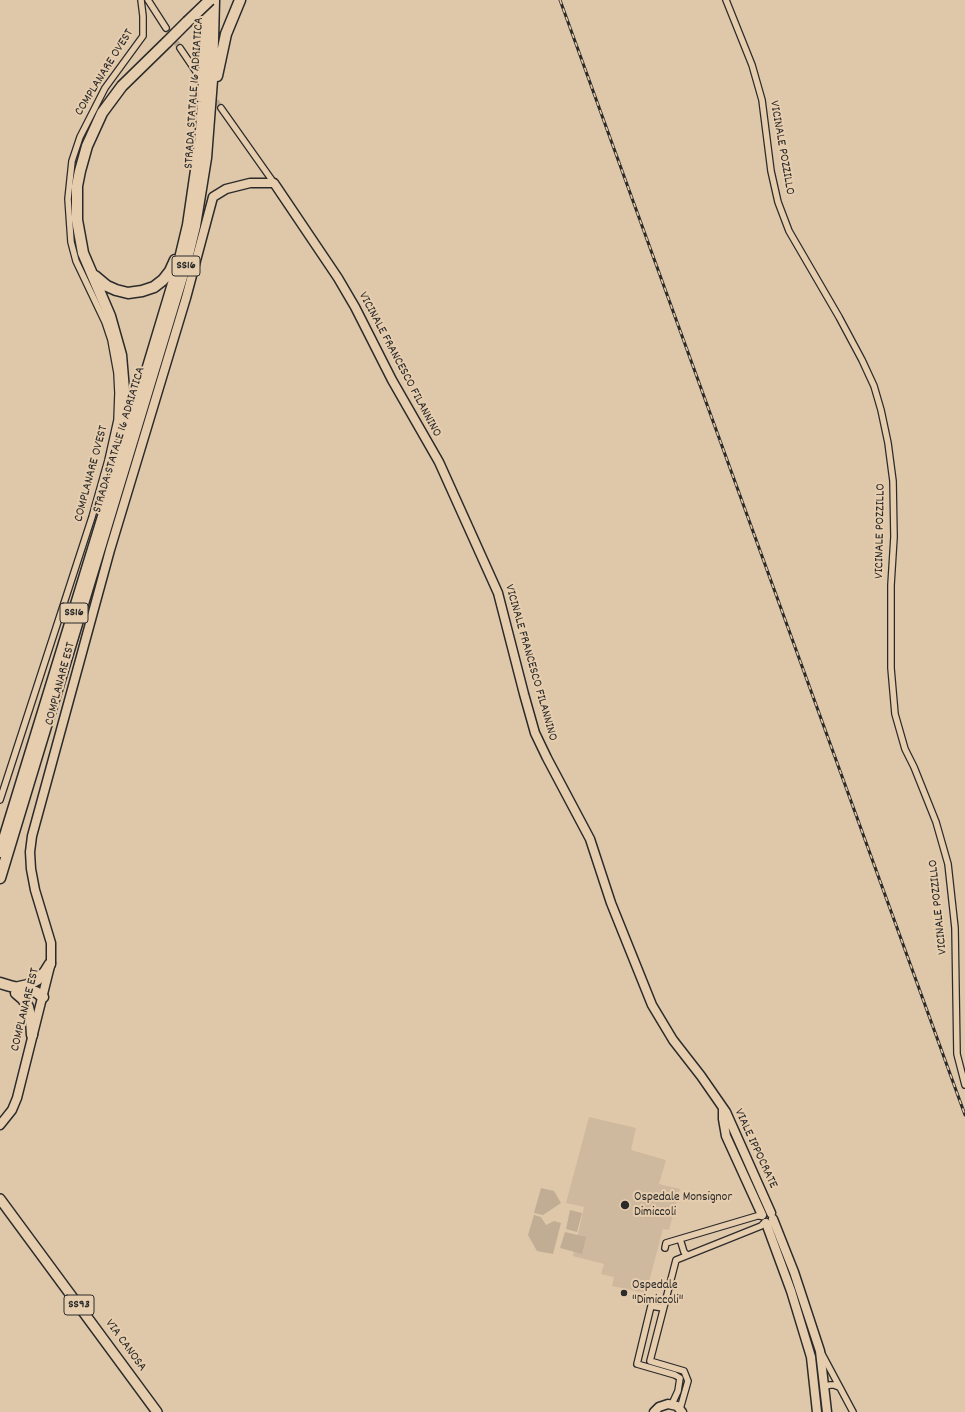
<!DOCTYPE html>
<html>
<head>
<meta charset="utf-8">
<style>
  body { margin:0 }
  canvas { display:block; background:#dfc7a9 }
</style>
</head>
<body>
<canvas width="965" height="1412"></canvas>
<script>
const c = document.querySelector('canvas').getContext('2d');
c.lineJoin = 'round';
function paint(path, color) {
  c.fillStyle = color;
  c.fill(path, 'evenodd');
}
function toPath(rows) {
  const path = new Path2D();
  for (const r of rows) {
    path.moveTo(r[0], r[1]);
    for (let i = 2; i < r.length; i += 2) path.lineTo(r[i], r[i + 1]);
  }
  return path;
}
function strokePath(path, color, width, dash) {
  c.strokeStyle = color;
  c.lineWidth = width;
  c.lineCap = dash ? 'butt' : 'round';
  c.setLineDash(dash || []);
  c.stroke(path);
}
function drawText(font, color, halo, rows, align = 'center') {
  c.font = font + ' Dekko,sans-serif';
  c.lineWidth = 4;
  c.setLineDash([]);
  c.textBaseline = 'middle';
  c.strokeStyle = halo;
  c.fillStyle = color;
  for (const [text, x, y, turn = 0] of rows) {
    c.save();
    c.translate(x, y);
    c.rotate((+turn || 0) * Math.PI / 180);
    c.textAlign = isNaN(turn) ? turn : align;
    if (halo) c.strokeText(text, 0, 0);
    c.fillText(text, 0, 0);
    c.restore();
  }
}
const built = toPath([
  [589,1117,636,1128,631,1150,666,1160,659,1184,680,1189,669,1230,663,1229,646,1293,612,1286,614,1277,601,1274,604,1264,573,1256,584,1207,566,1203]
]);
const green = toPath([
  [541,1188,554,1191,561,1203,543,1215,534,1213],
  [570,1210,582,1213,577,1232,566,1229],
  [534,1215,541,1217,546,1225,554,1221,561,1223,553,1254,537,1251,528,1235],
  [565,1232,586,1237,582,1254,560,1248]
]);
const streetTunnel = toPath([
  [166,28,180,48],
  [211,94,221,108]
]);
const street = toPath([
  [148,0,166,28],
  [726,0,752,65,762,100,771,171,778,202,789,231,839,317,862,360,874,386,881,410,888,443,893,481,894,537,891,585,891,668,895,714,905,749,914,767,936,822,948,864,955,928,957,1054,965,1085],
  [180,48,199,76],
  [221,108,274,183],
  [0,800,92,517,108,460,117,420,118,393,117,373,111,340,105,322,76,261,71,242,68,199,72,161,80,137,105,88,143,36,143,16,141,0],
  [680,1239,684,1252,687,1255],
  [665,1248,666,1243,757,1216,762,1216],
  [663,1308,651,1306,637,1364,675,1375,680,1378,678,1391,672,1404],
  [822,1354,853,1412],
  [824,1389,826,1386,830,1385,834,1385,839,1387],
  [680,1409,688,1381,684,1371,650,1361,676,1260,761,1226,765,1222]
]);
const secondary = toPath([
  [723,1109,723,1119,726,1136,762,1215],
  [0,1125,12,1110,17,1098,51,962,51,943,35,890,31,869,30,852,32,836,110,550,186,298,213,197,226,189,250,183,274,183,338,278,355,307,392,380,439,462,498,593,524,694,535,733,547,758,590,839,611,903,652,1005,673,1040,701,1076,726,1112,771,1213],
  [773,1219,794,1272,820,1351,827,1412],
  [766,1223,791,1291,811,1357,817,1412],
  [654,1412,659,1407,668,1404,677,1406,682,1412]
]);
const primary = toPath([
  [0,1199,157,1412]
]);
const highway = toPath([
  [176,33,187,22],
  [217,76,226,34,240,0],
  [95,276,107,286,116,290,128,293,142,291,154,287,163,280,170,271,175,260],
  [122,437,124,390,121,355,110,316,83,253,77,220,77,186,80,171,87,146,102,113,122,86,167,42],
  [0,852,108,500,178,267,188,225,200,143,203,102,207,0],
  [0,878,185,267,195,226,206,158,212,80,214,0],
  [0,983,10,986,36,992,43,997],
  [19,987,28,985,37,980,45,972,50,964],
  [16,993,23,999,28,1007,31,1020,32,1035]
]);
const rail = toPath([
  [560,0,965,1115]
]);
const highwayBridge = toPath([
  [187,22,210,0],
  [167,42,176,33]
]);
const markers = [
  [625,1205,5,"#2b2b2b"],
  [624,1293,4,"#2b2b2b"]
];
const shields = [
  [186,266,28],
  [74,613,28],
  [79,1305,30]
];
const shieldNames = [
  ["SS16",186,266],
  ["SS16",74,613],
  ["SS93",79,1305]
];
const streetNames = [
  ["COMPLANARE OVEST",105,73,-58],
  ["STRADA STATALE 16 ADRIATICA",195,93,-86],
  ["VICINALE POZZILLO",781,148,80],
  ["VICINALE FRANCESCO FILANNINO",399,365,62],
  ["STRADA STATALE 16 ADRIATICA",120,440,-73],
  ["COMPLANARE OVEST",92,474,-75],
  ["VICINALE POZZILLO",881,531,-89],
  ["VICINALE FRANCESCO FILANNINO",530,663,74],
  ["COMPLANARE EST",61,684,-75],
  ["VICINALE POZZILLO",939,907,-96],
  ["COMPLANARE EST",26,1010,-76],
  ["VIALE IPPOCRATE",755,1149,65],
  ["VIA CANOSA",125,1346,54]
];
const poiNames = [
  ["Ospedale Monsignor",634,1198],
  ["Dimiccoli",634,1213],
  ["Ospedale",632,1286],
  ["\"Dimiccoli\"",632,1301]
];
paint(built, '#cfb99e');
paint(green, '#c0ad94');
strokePath(streetTunnel, '#bba890', 5.5, [5.5, 3]);
strokePath(street, '#2b2b2b', 8);
strokePath(secondary, '#2b2b2b', 11);
strokePath(primary, '#2b2b2b', 12);
strokePath(highway, '#2b2b2b', 13);
strokePath(street, '#e6cdae', 5.5);
strokePath(secondary, '#e6cdae', 8);
strokePath(primary, '#e6cdae', 9);
strokePath(highway, '#e6cdae', 10);
strokePath(rail, '#2b2b2b', 3);
strokePath(rail, '#e6cdae', 1.5, [4.5]);
strokePath(highwayBridge, '#2b2b2b', 13, []);
strokePath(highwayBridge, '#e6cdae', 10);
for (const [x, y, r, color] of markers) {
  const dot = new Path2D();
  dot.arc(x, y, r, 0, 2 * Math.PI);
  c.fillStyle = color;
  c.fill(dot);
  strokePath(dot, '#e6cdae', 1.5);
}
for (const [x, y, w] of shields) {
  const box = new Path2D();
  box.roundRect(x - w / 2, y - 10, w, 20, 3);
  c.fillStyle = '#e6cdae';
  c.fill(box);
  strokePath(box, '#2b2b2b', 1);
}
drawText('bold 12px', '#2b2b2b', null, shieldNames);
drawText('13px', '#2b2b2b', '#e6cdae', streetNames);
drawText('13px', '#2b2b2b', '#e6cdae', poiNames, 'left');
</script>
</body>
</html>
